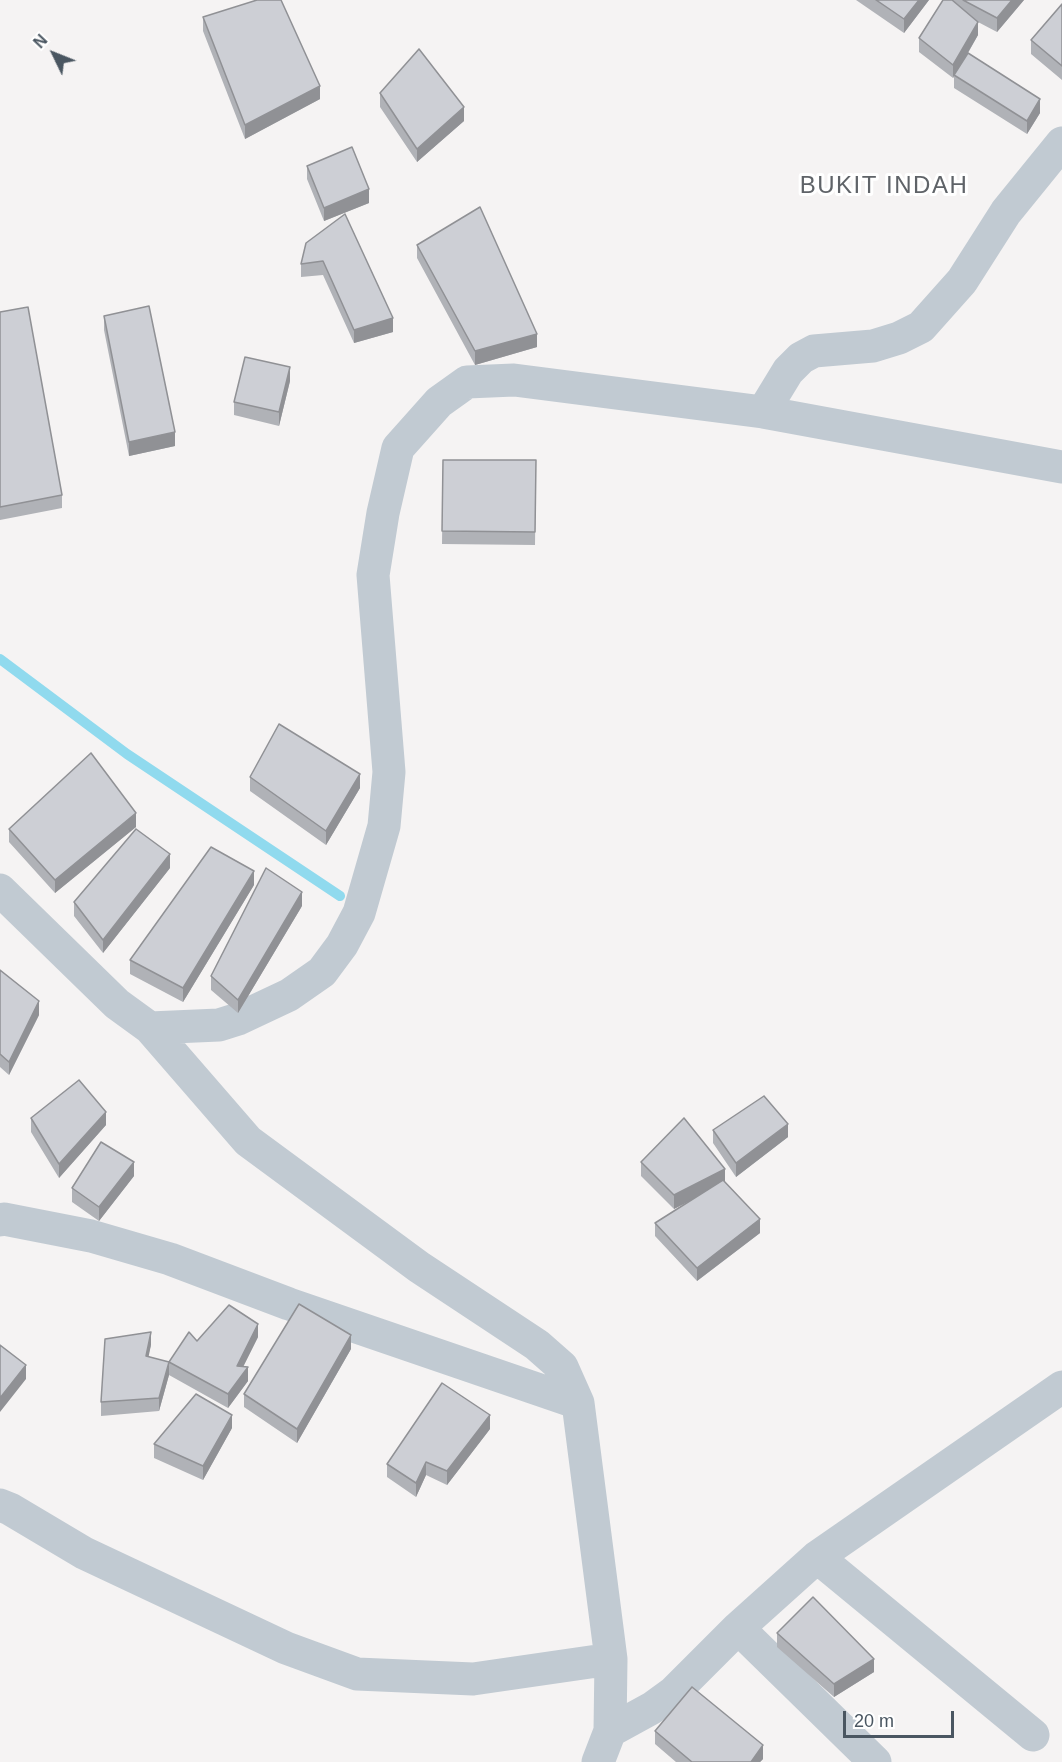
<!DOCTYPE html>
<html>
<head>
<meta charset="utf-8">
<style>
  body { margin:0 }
  #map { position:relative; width:1062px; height:1762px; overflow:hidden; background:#f5f3f3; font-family:Arial,sans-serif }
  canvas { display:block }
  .north { position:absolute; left:24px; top:24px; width:60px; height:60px; -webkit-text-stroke:4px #fff; paint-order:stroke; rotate:313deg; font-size:16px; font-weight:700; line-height:24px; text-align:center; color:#4a5661 }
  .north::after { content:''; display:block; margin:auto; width:21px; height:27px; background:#4a5661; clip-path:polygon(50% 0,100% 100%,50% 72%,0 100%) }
  .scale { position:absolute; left:843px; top:1711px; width:111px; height:27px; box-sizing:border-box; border:3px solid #4a5661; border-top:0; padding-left:8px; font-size:18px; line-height:21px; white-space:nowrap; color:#4a5661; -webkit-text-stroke:4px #fff; paint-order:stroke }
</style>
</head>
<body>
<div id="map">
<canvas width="1062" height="1762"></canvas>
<div class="north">N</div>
<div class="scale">20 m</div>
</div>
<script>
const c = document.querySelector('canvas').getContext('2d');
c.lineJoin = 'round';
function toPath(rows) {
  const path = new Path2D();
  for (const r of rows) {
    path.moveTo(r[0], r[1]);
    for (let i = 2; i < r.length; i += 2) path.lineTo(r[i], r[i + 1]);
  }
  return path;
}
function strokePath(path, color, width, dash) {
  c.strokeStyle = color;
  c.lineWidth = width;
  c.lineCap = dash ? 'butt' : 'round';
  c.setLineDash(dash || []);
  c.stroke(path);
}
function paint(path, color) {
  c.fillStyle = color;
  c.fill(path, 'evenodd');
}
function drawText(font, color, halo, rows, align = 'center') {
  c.font = font + ' Arial,sans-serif';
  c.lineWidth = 6;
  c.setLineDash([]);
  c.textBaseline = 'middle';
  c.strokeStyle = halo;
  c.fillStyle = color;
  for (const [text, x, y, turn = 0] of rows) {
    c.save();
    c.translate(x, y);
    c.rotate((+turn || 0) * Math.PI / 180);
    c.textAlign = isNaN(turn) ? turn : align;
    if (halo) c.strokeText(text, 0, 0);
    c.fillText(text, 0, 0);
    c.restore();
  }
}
const stream = toPath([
  [0,659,127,754,340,896]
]);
const minor = toPath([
  [763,412,788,371,801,358,814,351,873,346,899,338,921,327,962,281,1006,212,1062,143],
  [0,890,117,1004,150,1028,219,1025,238,1019,289,995,322,972,342,945,359,913,384,826,389,772,373,575,383,513,398,448,439,402,467,382,514,380,763,412,1062,467],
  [150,1028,248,1141,419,1267,537,1345,562,1367,578,1403,611,1659,610,1731,598,1762],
  [0,1220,4,1219,91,1236,170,1259,289,1304,578,1403],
  [0,1505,10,1509,84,1553,286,1648,357,1674,473,1679,611,1659],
  [817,1557,1033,1735],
  [738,1628,875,1762],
  [610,1731,652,1708,674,1692,738,1628,817,1557,1062,1387]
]);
const wall = toPath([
  [856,0,929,0,904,33],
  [953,0,1024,0,997,32,978,22,978,35,968,53,1040,113,1027,134,954,88,954,77,953,78,919,52,919,38],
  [1062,4,1062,80,1031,54,1031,40],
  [203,17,320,99,245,139,203,31],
  [380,93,464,121,417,162,380,107],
  [307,166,369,203,324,221,307,179],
  [306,243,393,332,354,343,323,275,301,277,301,264],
  [417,245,537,347,475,365,417,258],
  [0,312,62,495,62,508,0,520],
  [104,316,175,446,129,456,104,330],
  [290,381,279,426,234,415,234,402],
  [443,460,536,460,535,545,442,544],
  [250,777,360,788,326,845,250,791],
  [136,827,55,893,9,842,9,829],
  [170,868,103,953,74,916,74,902],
  [254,885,183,1002,130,974,130,960],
  [302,906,238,1013,211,990,211,976],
  [0,970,39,1015,9,1075,0,1067],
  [31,1118,106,1125,59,1178,31,1132],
  [713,1130,788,1137,736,1177,713,1143],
  [641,1162,725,1182,760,1233,697,1281,655,1236,655,1223,693,1199,674,1209,641,1176],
  [134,1176,99,1221,72,1202,72,1188],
  [258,1337,243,1367,248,1381,228,1408,169,1375,169,1362,197,1341],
  [151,1345,148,1356,169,1375,159,1411,101,1416,101,1402],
  [351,1349,297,1443,244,1407,244,1394],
  [232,1428,203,1480,154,1458,154,1444],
  [490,1429,447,1485,426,1475,416,1497,387,1477,387,1464],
  [777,1633,874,1672,834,1697,777,1647],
  [655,1731,763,1759,760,1762,676,1762,655,1744]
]);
const shadedWall = toPath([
  [919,0,929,0,904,33,904,19],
  [1012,0,1024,0,997,32,997,18],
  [978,22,978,35,955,75,954,75,953,78,953,65],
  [320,86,320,99,245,139,245,125],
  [1040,99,1040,113,1027,134,1027,121],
  [464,107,464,121,417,162,417,149],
  [369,189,369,203,324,221,324,208],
  [393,318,393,332,354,343,354,330],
  [537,334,537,347,475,365,475,351],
  [290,367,290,381,279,426,279,412],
  [175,432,175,446,129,456,129,442],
  [360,774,360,788,326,845,326,831],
  [136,813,136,827,55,893,55,880],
  [170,854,170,868,103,953,103,940],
  [254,871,254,885,183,1002,183,988],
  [302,892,302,906,238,1013,238,1000],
  [39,1001,39,1015,9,1075,9,1062],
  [106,1112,106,1125,59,1178,59,1164],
  [788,1124,788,1137,736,1177,736,1163],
  [134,1162,134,1176,99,1221,99,1207],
  [725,1169,725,1183,674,1209,674,1195],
  [760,1219,760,1233,697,1281,697,1268],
  [258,1324,258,1337,237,1379,237,1366],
  [151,1332,151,1345,146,1369,146,1356],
  [351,1335,351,1349,297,1443,297,1429],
  [169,1362,169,1375,159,1411,159,1398],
  [26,1365,26,1379,0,1412,0,1398],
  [248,1367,248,1381,228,1408,228,1394],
  [232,1415,232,1428,203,1480,203,1466],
  [490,1415,490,1429,447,1485,447,1471],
  [426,1462,426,1475,416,1497,416,1483],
  [874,1659,874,1672,834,1697,834,1684],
  [763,1745,763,1759,760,1762,751,1762]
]);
const building = toPath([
  [257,0,281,0,320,86,245,125,203,17,257,0],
  [876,0,919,0,904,19,876,0],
  [943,0,952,0,978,22,953,65,919,38,943,0],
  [963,0,1012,0,997,18,963,0],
  [1062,4,1062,66,1031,40,1062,4],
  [419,49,464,107,417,149,380,93,419,49],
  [968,53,1040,99,1027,121,954,75,968,53],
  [352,147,369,189,324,208,307,166,352,147],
  [480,207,537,334,475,351,417,245,480,207],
  [345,214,393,318,354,330,323,261,301,264,306,243,345,214],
  [149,306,175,432,129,442,104,316,149,306],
  [28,307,62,495,0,507,0,312,28,307],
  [245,357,290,367,279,412,234,402,245,357],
  [443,460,536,460,535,532,442,531,443,460],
  [279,724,360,774,326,831,250,777,279,724],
  [91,753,136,813,55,880,9,829,91,753],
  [136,829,170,854,103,940,74,902,136,829],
  [211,847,254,871,183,988,130,960,211,847],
  [266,868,302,892,238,1000,211,976,266,868],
  [0,970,39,1001,9,1062,0,1054,0,970],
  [79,1080,106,1112,59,1164,31,1118,79,1080],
  [764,1096,788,1124,736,1163,713,1130,764,1096],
  [684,1118,725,1169,674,1195,641,1162,684,1118],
  [101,1142,134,1162,99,1207,72,1188,101,1142],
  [723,1180,760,1219,697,1268,655,1223,723,1180],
  [299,1304,351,1335,297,1429,244,1394,299,1304],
  [229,1305,258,1324,237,1366,248,1367,228,1394,169,1362,189,1332,197,1341,229,1305],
  [151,1332,146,1356,169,1362,159,1398,101,1402,105,1339,151,1332],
  [0,1345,26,1365,0,1398,0,1345],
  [442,1383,490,1415,447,1471,426,1462,416,1483,387,1464,442,1383],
  [196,1394,232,1415,203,1466,154,1444,196,1394],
  [813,1597,874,1659,834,1684,777,1633,813,1597],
  [692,1687,763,1745,751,1762,692,1762,655,1731,692,1687]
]);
const quarterNames = [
  ["BUKIT INDAH",884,186]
];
strokePath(stream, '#90daee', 10);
strokePath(minor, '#c1cad2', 33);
paint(wall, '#b0b2b7');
paint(shadedWall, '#909195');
paint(building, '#cdcfd5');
strokePath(building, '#909195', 1.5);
c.letterSpacing = '1.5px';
drawText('24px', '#5f6368', '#fff', quarterNames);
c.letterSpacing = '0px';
</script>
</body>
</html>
